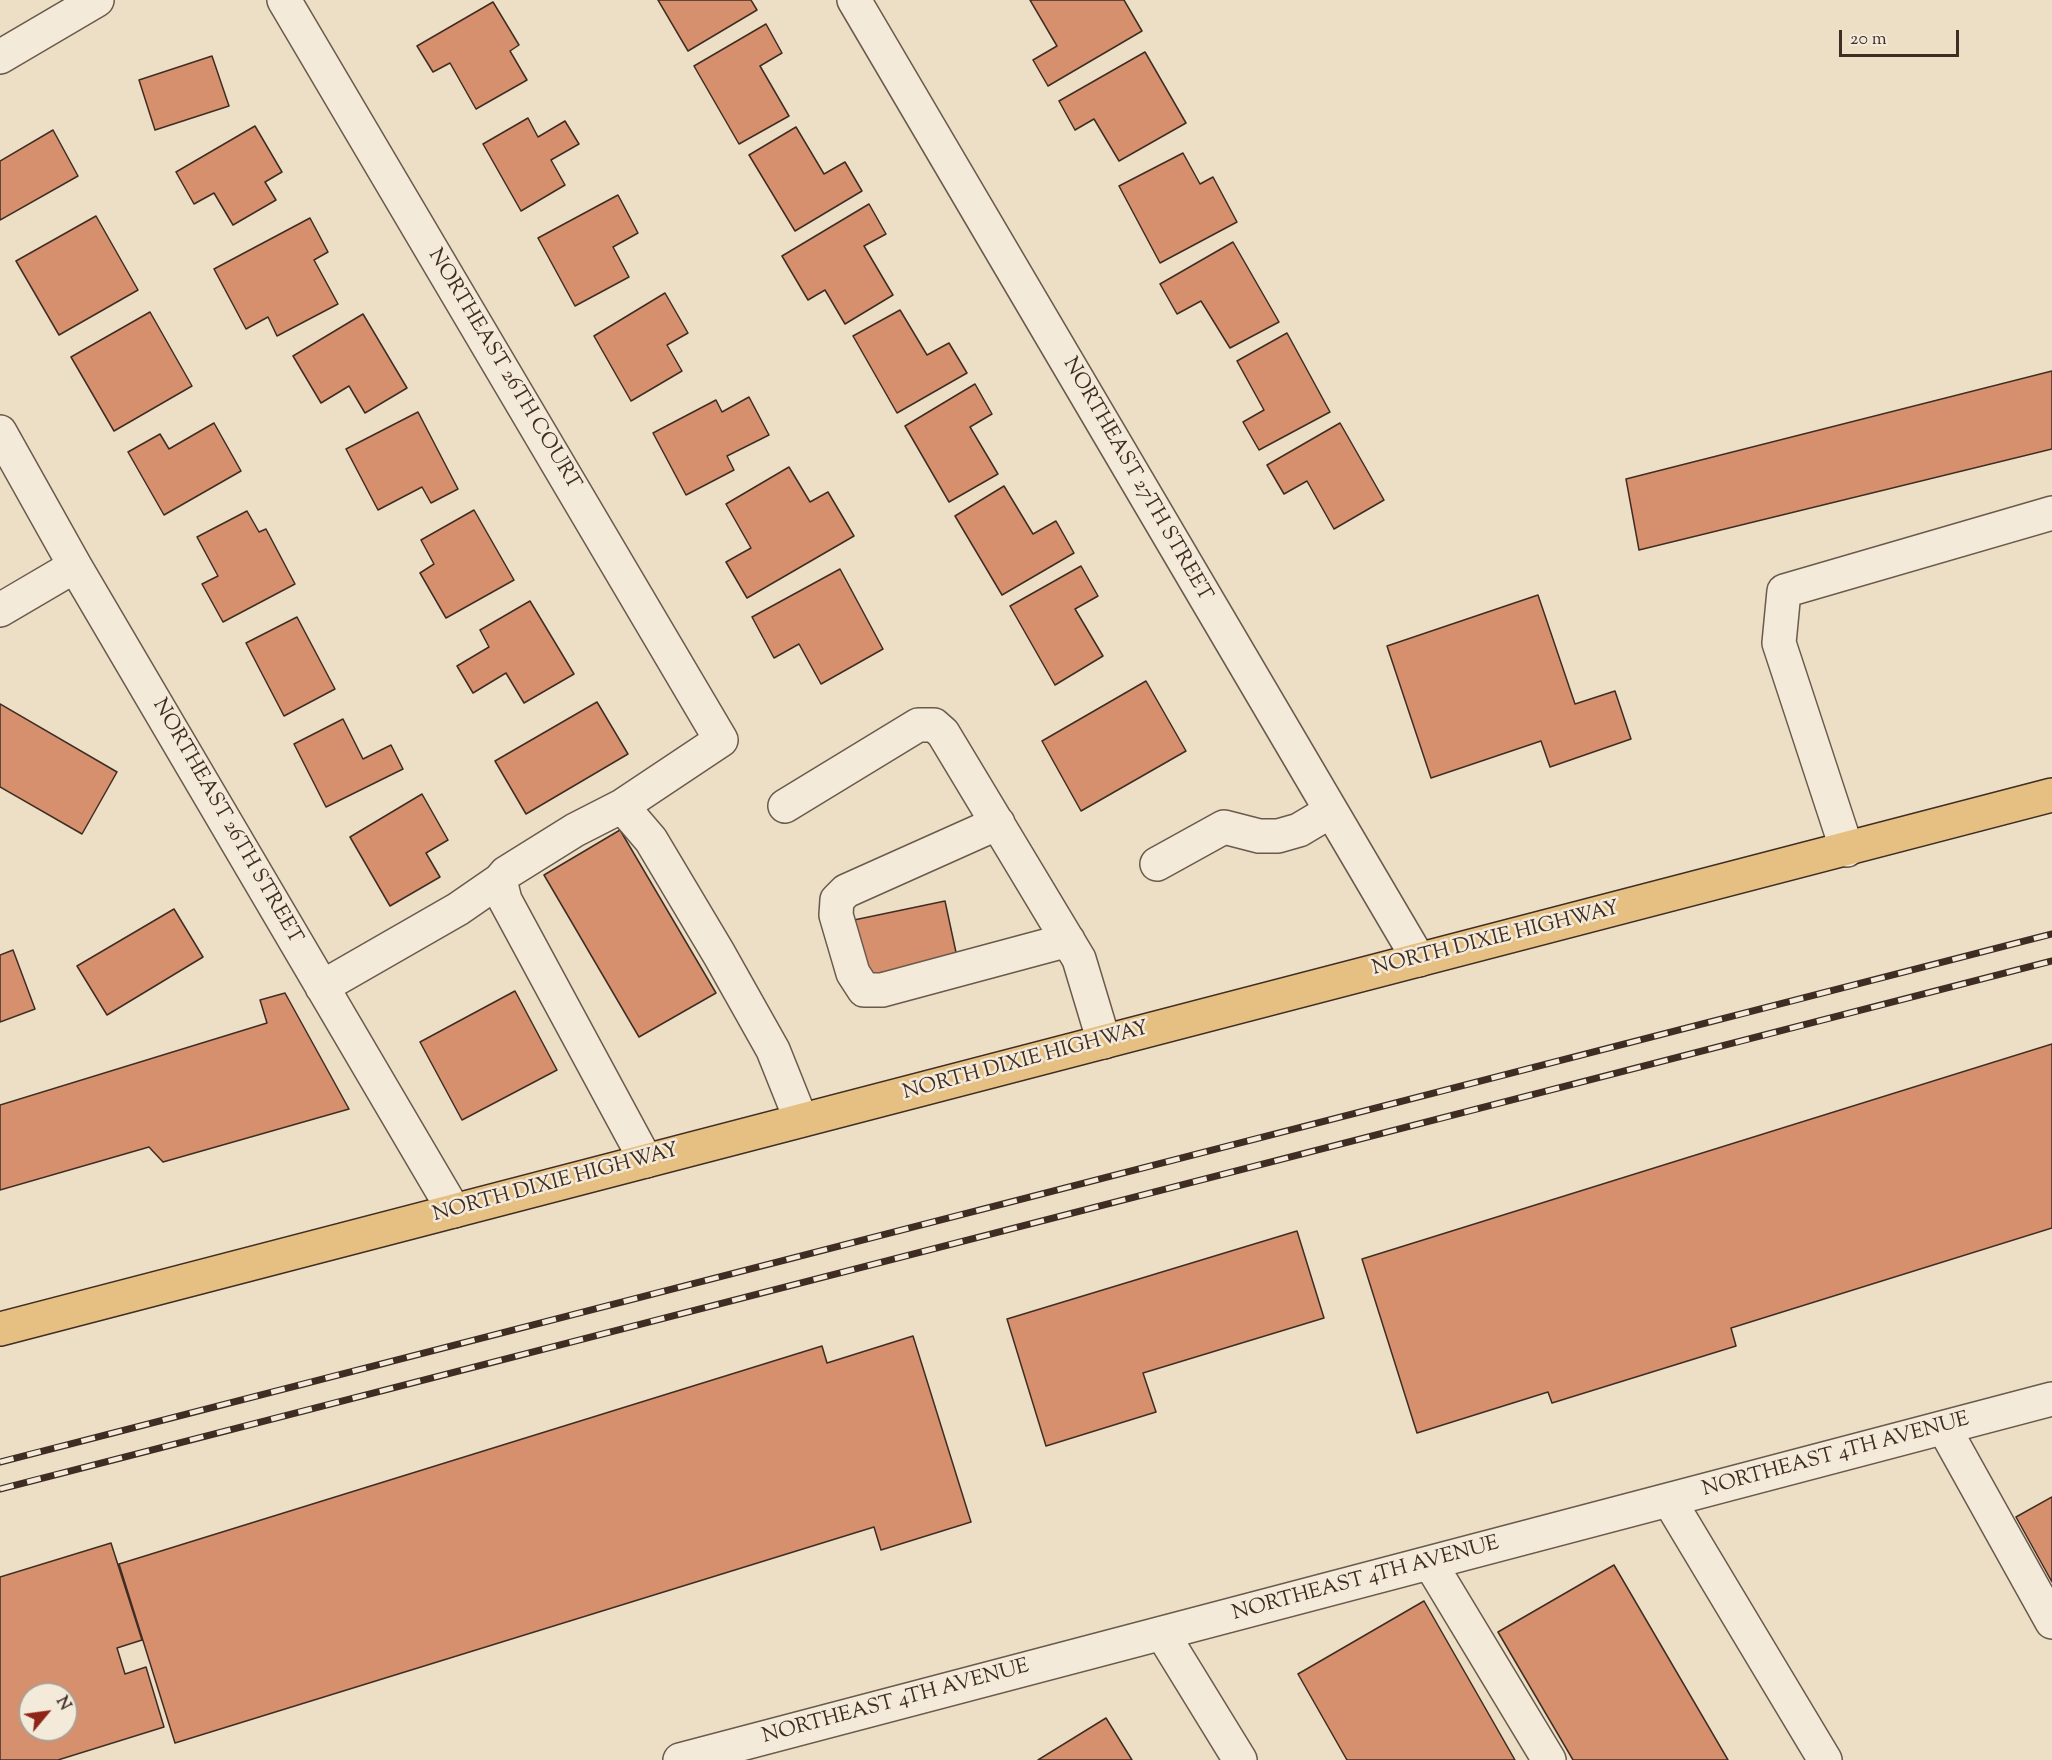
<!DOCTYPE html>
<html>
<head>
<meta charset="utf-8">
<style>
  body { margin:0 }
  #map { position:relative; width:2052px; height:1760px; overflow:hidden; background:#ecdfc5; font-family:"Sorts Mill Goudy",serif }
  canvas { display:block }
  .north { position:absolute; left:18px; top:1682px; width:60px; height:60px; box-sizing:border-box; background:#f3ead9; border:2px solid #ab9e91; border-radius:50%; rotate:61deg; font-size:16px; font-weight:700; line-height:24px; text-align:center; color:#3f2d24 }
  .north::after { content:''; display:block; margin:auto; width:21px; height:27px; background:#8f2418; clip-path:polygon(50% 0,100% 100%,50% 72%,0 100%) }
  .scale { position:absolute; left:1839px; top:30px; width:120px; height:27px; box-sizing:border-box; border:3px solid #3f2d24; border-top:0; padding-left:8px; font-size:18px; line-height:21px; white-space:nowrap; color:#3f2d24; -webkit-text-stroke:4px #f3ead9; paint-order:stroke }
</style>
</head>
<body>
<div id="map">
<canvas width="2052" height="1760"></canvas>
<div class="north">N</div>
<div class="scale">20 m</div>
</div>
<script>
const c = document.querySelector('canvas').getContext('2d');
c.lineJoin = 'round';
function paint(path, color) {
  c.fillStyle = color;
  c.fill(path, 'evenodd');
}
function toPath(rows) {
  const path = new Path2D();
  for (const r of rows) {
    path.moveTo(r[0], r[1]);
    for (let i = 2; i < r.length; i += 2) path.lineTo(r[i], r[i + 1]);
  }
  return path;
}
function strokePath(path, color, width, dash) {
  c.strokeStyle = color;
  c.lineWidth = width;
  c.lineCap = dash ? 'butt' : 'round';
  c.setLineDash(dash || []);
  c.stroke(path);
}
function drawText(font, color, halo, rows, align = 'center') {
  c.font = font + ' "Sorts Mill Goudy",serif';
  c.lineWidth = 5;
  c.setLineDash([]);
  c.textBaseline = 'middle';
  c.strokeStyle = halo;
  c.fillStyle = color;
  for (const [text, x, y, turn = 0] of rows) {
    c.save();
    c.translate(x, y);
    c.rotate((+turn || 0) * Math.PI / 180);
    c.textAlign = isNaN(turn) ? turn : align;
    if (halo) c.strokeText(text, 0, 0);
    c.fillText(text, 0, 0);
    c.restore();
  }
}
const building = toPath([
  [658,0,751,0,757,10,688,51,658,0],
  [1030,0,1124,0,1142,31,1048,86,1033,60,1057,46,1030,0],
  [493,2,519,45,510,51,527,80,476,109,450,63,433,72,417,46,493,2],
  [766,24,782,53,760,66,789,116,739,144,694,66,766,24],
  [1145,52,1186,123,1119,161,1094,119,1075,130,1059,101,1145,52],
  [212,56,229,106,155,130,139,80,212,56],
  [528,118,538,137,565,121,579,144,551,160,565,185,521,211,483,144,528,118],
  [255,126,282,172,265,182,276,200,233,225,214,193,194,204,176,172,255,126],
  [796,127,824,174,845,162,862,191,795,231,749,155,796,127],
  [53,130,78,176,0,220,0,161,53,130],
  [1183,153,1200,184,1213,177,1237,222,1160,263,1119,186,1183,153],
  [618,195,638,233,613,247,629,277,575,306,538,238,618,195],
  [869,204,886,234,864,246,893,295,845,324,825,290,808,300,782,256,869,204],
  [96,216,138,290,59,335,16,261,96,216],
  [310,218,328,252,314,260,338,304,277,336,268,317,246,329,214,269,310,218],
  [1233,242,1279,322,1230,348,1201,301,1177,314,1160,284,1233,242],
  [665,293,688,333,667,345,682,371,631,401,594,336,665,293],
  [900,310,927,355,949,343,967,373,897,413,853,336,900,310],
  [150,312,192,386,114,431,71,357,150,312],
  [363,314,407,388,365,413,349,386,321,403,293,356,363,314],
  [1287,333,1330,412,1259,450,1243,422,1264,410,1237,361,1287,333],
  [2052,371,2052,449,1639,550,1626,479,2052,371],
  [975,384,992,414,970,427,998,474,949,502,905,426,975,384],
  [749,397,769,435,727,456,734,470,686,495,653,433,716,400,722,412,749,397],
  [418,412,458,489,431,503,422,487,378,510,346,449,418,412],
  [214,423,241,471,164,515,128,452,160,434,169,449,214,423],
  [1340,423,1384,500,1334,529,1307,481,1284,494,1267,465,1340,423],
  [789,467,810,502,828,492,854,536,747,598,726,562,751,548,726,504,789,467],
  [1004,486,1033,534,1056,521,1074,553,1002,595,955,516,1004,486],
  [474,510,514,580,446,618,420,573,434,564,421,540,474,510],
  [247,511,259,532,266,529,295,584,223,622,202,584,218,576,197,537,247,511],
  [1081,566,1098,596,1075,609,1103,656,1055,685,1010,606,1081,566],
  [840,569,883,649,821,684,799,644,774,658,752,617,840,569],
  [1538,595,1575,704,1615,691,1631,739,1550,767,1541,741,1431,778,1387,646,1538,595],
  [530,601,574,674,524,703,506,673,473,693,457,666,489,647,480,630,530,601],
  [297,617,335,689,284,716,246,643,297,617],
  [1146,681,1186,751,1081,811,1042,741,1146,681],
  [597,702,628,754,526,814,495,761,597,702],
  [0,704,117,772,82,834,0,787,0,704],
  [343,719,363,759,391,745,403,769,326,807,294,744,343,719],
  [422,794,448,840,426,853,440,877,390,906,350,837,422,794],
  [620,830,716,993,639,1037,544,875,620,830],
  [945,901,957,957,865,976,854,920,945,901],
  [174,909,203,957,107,1015,77,966,174,909],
  [13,950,35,1009,0,1022,0,955,13,950],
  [515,991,557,1070,462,1120,420,1042,515,991],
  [285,993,349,1109,163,1162,149,1147,0,1190,0,1105,267,1023,260,1000,285,993],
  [2052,1044,2052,1228,1731,1328,1736,1346,1552,1403,1548,1392,1417,1433,1362,1259,2052,1044],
  [1297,1231,1324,1318,1143,1373,1156,1412,1046,1446,1007,1319,1297,1231],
  [913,1336,971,1522,881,1550,874,1527,175,1743,119,1564,822,1346,827,1363,913,1336],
  [2052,1497,2052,1582,2016,1517,2052,1497],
  [111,1543,142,1640,117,1648,125,1674,146,1667,164,1727,58,1760,0,1760,0,1577,111,1543],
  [30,1694,66,1694,66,1730,30,1730,30,1694],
  [1614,1565,1728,1760,1573,1760,1498,1632,1614,1565],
  [1424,1601,1515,1760,1347,1760,1298,1674,1424,1601],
  [1106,1718,1132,1760,1038,1760,1106,1718]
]);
const minor = toPath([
  [284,0,721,740,622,806,575,830,506,873,500,880,458,909,322,987],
  [854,0,1419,960],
  [0,57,97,0],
  [0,432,75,566,454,1211],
  [0,610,75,566],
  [622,806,651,840,719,954,773,1050,801,1120],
  [785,806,918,725,934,725,943,733,1079,959,1104,1042],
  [998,823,846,891,837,900,836,915,853,973,864,990,882,990,1068,940],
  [1847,850,1779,643,1784,591,2052,513],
  [1157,864,1224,827,1259,836,1278,836,1299,830,1331,811],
  [500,880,505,900,646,1161],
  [1944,1428,2052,1622],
  [1669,1500,1825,1760],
  [1430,1563,1549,1760],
  [1162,1633,1240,1760],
  [680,1760,2052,1399]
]);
const major = toPath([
  [0,1329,2052,795]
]);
const rail = toPath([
  [0,1462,2052,934],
  [0,1489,2052,961]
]);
const streetNames = [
  ["NORTHEAST 26TH COURT",503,370,59],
  ["NORTHEAST 27TH STREET",1136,480,60],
  ["NORTHEAST 26TH STREET",226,822,60],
  ["NORTH DIXIE HIGHWAY",1496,940,-14],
  ["NORTH DIXIE HIGHWAY",1026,1062,-15],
  ["NORTH DIXIE HIGHWAY",556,1184,-15],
  ["NORTHEAST 4TH AVENUE",1836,1456,-15],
  ["NORTHEAST 4TH AVENUE",1366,1580,-15],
  ["NORTHEAST 4TH AVENUE",896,1703,-15]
];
paint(building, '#d6906e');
strokePath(building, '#3f2d24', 1.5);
strokePath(minor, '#6a5a4c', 36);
strokePath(major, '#3f2d24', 36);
strokePath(minor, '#f3ead9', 33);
strokePath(major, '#e6c082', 33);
strokePath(rail, '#3f2d24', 7);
strokePath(rail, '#f3ead9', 4.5, [14]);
drawText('21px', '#3f2d24', '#f3ead9', streetNames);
</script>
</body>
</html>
